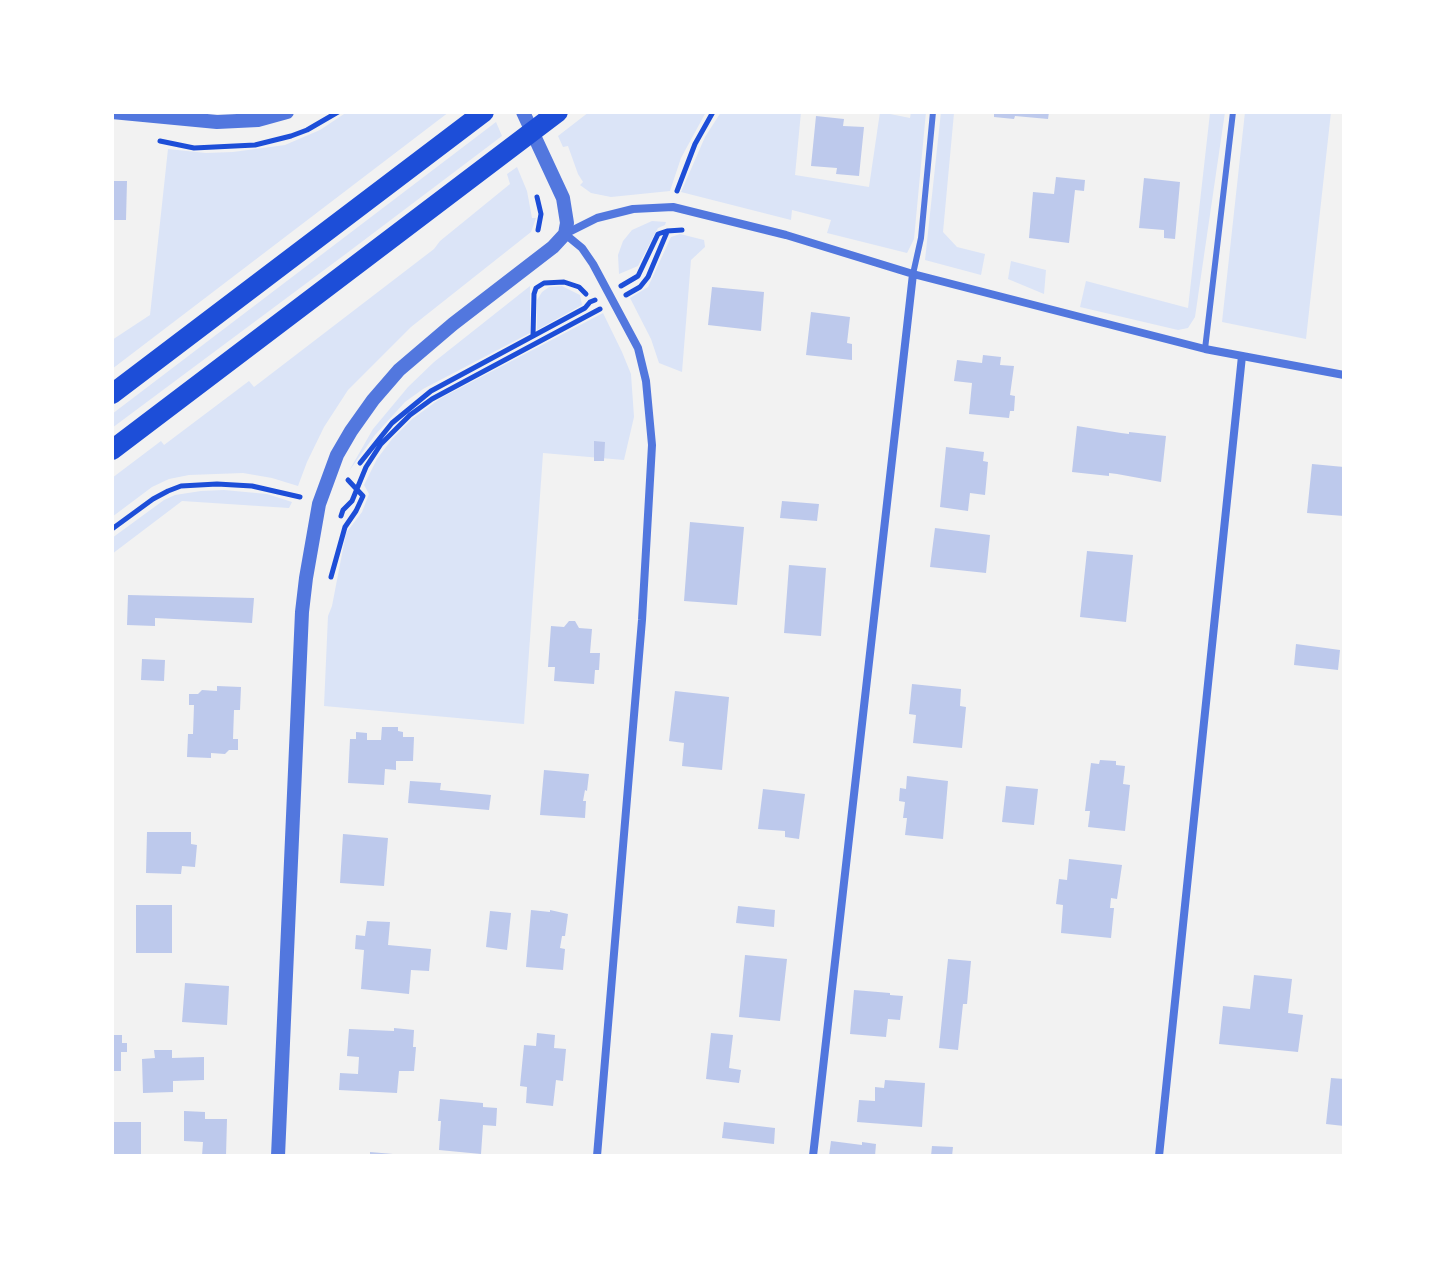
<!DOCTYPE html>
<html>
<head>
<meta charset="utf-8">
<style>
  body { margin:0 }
  #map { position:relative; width:1456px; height:1268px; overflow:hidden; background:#f2f2f2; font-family:"Alegreya Sans",sans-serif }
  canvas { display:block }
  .frame { position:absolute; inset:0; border:114px solid #fff; pointer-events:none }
</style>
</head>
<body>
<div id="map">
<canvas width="1456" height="1268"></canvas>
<div class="frame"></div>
</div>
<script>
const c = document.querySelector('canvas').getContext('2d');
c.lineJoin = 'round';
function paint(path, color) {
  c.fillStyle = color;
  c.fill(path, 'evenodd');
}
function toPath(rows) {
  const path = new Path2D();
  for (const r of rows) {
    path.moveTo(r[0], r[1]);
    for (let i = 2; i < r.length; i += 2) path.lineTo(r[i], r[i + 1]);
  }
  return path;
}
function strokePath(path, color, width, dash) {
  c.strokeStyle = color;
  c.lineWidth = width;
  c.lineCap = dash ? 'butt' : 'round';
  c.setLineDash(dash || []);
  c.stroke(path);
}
const green = toPath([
  [347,112,449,112,112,369,112,340,150,315,168,149,206,153,233,152,285,145,320,130],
  [589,112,706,112,681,158,670,191,611,197,591,193,580,185,583,182,578,174,568,146,563,147,558,136],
  [721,112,801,112,795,175,869,187,880,112,910,118,911,112,926,112,914,239,907,253,827,233,831,220,792,210,791,220,681,192,705,137],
  [941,112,954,113,943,232,957,247,985,254,981,275,925,260],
  [1208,112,1225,112,1195,317,1188,328,1178,330,1080,307,1086,281,1188,308,1210,113],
  [1245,112,1331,112,1306,339,1222,322],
  [496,122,502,136,347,253,112,428,112,414],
  [517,167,527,191,532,218,536,218,531,232,411,327,348,390,324,427,307,462,298,486,272,478,243,473,189,475,169,479,152,487,112,517,112,478,161,441,164,445,249,381,254,387,434,249,440,241,510,184,507,174],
  [652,221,666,222,665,225,658,228,638,266,619,274,618,255,623,241,632,230],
  [680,234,704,240,705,247,691,260,682,372,659,363,651,339,630,298,648,287,671,237],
  [1011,261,1046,270,1044,294,1008,279],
  [530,286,530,333,423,389,405,402,375,435,349,471,373,429,408,387,434,362],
  [562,286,580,295,582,305,537,330,537,300,542,292,549,287],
  [603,313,622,352,631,374,634,417,624,460,543,453,524,724,324,706,328,616,332,606,346,533,362,512,369,494,364,485,377,459,392,439,412,419,441,398],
  [224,490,267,494,292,502,289,508,182,501,112,554,112,538,164,500,175,495,201,491]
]);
const building = toPath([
  [994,112,1049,112,1048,119,1015,116,1014,119,994,117],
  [816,116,844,119,843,126,864,127,859,176,836,174,837,168,811,166],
  [1056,177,1085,180,1084,191,1075,190,1069,243,1029,238,1033,192,1054,194],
  [1144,178,1180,182,1175,239,1164,238,1164,230,1139,228],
  [112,181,127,181,126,220,112,220],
  [712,287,764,292,761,331,708,325],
  [811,312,850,317,847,343,852,344,852,360,806,355],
  [983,355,1001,357,1000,365,1014,366,1010,395,1015,396,1014,411,1010,411,1009,418,969,414,972,383,954,381,957,360,982,363],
  [1077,426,1121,433,1129,434,1129,432,1166,436,1161,482,1117,474,1109,473,1109,476,1072,472],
  [594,441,605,442,604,461,594,461],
  [946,447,984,452,983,461,988,462,985,495,970,493,968,511,940,507],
  [1312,464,1344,467,1344,516,1307,513],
  [782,501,819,504,817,521,780,518],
  [690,522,744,527,737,605,684,601],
  [935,528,990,535,986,573,930,567],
  [1087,551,1133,555,1126,622,1080,617],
  [789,565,826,568,821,636,784,633],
  [128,595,254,598,252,623,155,618,155,626,127,625],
  [569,621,575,621,579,628,592,629,590,653,600,653,599,670,595,670,594,684,554,681,555,667,548,667,551,626,564,627],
  [1296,644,1340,650,1338,670,1294,665],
  [142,659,165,660,164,681,141,680],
  [912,684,961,689,960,706,966,707,962,748,913,743,916,715,909,714],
  [217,686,241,687,240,710,234,710,233,739,238,739,238,750,229,750,225,754,211,753,211,758,187,757,188,734,193,734,194,705,189,705,189,694,198,694,202,690,217,691],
  [675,691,729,697,722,770,682,766,684,743,669,741],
  [382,727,398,727,398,731,403,732,403,737,414,737,413,761,396,761,396,770,385,769,384,785,348,783,350,739,356,739,356,732,367,733,367,740,381,740],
  [1100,760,1116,761,1116,765,1125,766,1123,784,1130,785,1125,831,1088,827,1090,811,1085,811,1091,763,1099,764],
  [544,770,589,774,587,791,585,790,583,801,586,801,585,818,540,815],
  [907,776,948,781,943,839,905,835,907,818,903,818,905,802,899,801,900,788,906,789],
  [410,781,441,783,440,790,491,795,489,810,408,803],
  [1006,786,1038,789,1034,825,1002,822],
  [763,789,805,794,799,839,785,837,785,831,758,829],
  [147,832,191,832,191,844,197,845,195,867,182,866,181,874,146,873],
  [343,834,388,838,384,886,340,883],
  [1069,859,1122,865,1117,899,1111,898,1110,908,1114,908,1111,938,1061,933,1063,905,1056,904,1059,879,1067,880],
  [136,905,172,905,172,953,136,953],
  [738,906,775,910,774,927,736,923],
  [531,910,550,912,550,910,568,914,565,936,562,936,560,948,565,949,563,970,526,967],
  [490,911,511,913,507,950,486,947],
  [367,921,390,922,388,945,431,949,429,971,411,970,409,994,361,989,364,950,355,949,356,935,365,936],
  [745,955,787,959,780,1021,739,1017],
  [948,959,971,961,967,1004,963,1004,958,1050,939,1048],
  [1254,975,1292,979,1288,1013,1303,1015,1298,1052,1219,1044,1223,1006,1250,1009],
  [185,983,229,986,227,1025,182,1022],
  [854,990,890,993,890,995,903,996,900,1020,888,1019,886,1037,850,1034],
  [394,1028,414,1030,413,1047,416,1047,414,1071,399,1071,397,1093,339,1090,340,1073,358,1074,359,1057,347,1056,349,1029,394,1031],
  [537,1033,555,1035,554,1048,566,1049,563,1081,556,1080,553,1106,526,1103,527,1087,520,1086,524,1045,536,1046],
  [711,1033,733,1035,729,1068,741,1070,739,1083,706,1079],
  [112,1035,122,1035,122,1043,127,1043,127,1052,121,1052,121,1071,112,1071],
  [154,1050,172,1050,172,1058,204,1057,204,1080,173,1081,173,1092,143,1093,142,1059,155,1058],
  [1331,1078,1344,1079,1344,1126,1326,1124],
  [885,1080,925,1083,922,1127,857,1122,859,1100,875,1101,875,1087,884,1088],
  [440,1099,483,1103,483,1107,497,1108,496,1126,483,1125,481,1154,439,1150,441,1121,438,1121],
  [184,1111,205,1112,205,1119,227,1119,226,1156,202,1156,203,1142,184,1141],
  [112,1122,141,1122,141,1156,112,1156],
  [724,1122,775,1128,774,1144,722,1138],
  [831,1141,862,1145,862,1142,876,1144,875,1156,829,1156],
  [932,1146,953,1147,952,1156,931,1156],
  [370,1152,393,1154,393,1156,370,1156]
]);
const path = toPath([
  [160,141,194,148,255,145,291,136,307,130,338,112],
  [677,191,695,144,713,112],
  [537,197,541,214,538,230],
  [621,286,638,276,658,234,667,231,682,230],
  [626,295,640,287,648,277,667,232],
  [533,336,534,294,536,288,544,283,564,282,579,287,586,294],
  [360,463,392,423,431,391,585,308,590,302,595,300],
  [341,516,343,510,352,501,366,467,381,444,410,415,432,399,600,309],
  [112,529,153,499,168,491,181,486,217,484,252,486,300,497],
  [331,577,345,527,356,511,363,496,348,480]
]);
const service = toPath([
  [913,274,921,238,933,112],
  [1205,349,1233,112]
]);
const minor = toPath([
  [597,1156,642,620,652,445,646,381,638,348,593,264,582,248,565,234,597,218,633,209,673,207,786,235,913,274,1205,349,1344,375],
  [813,1156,913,274],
  [1159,1156,1242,356]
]);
const tertiary = toPath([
  [112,112,217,122,258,120,287,112],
  [278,1156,302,612,306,578,319,504,337,455,351,431,373,400,399,370,453,324,553,247,565,234,567,223,563,198,523,112]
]);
const primary = toPath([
  [112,394,484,112],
  [112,450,558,112]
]);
paint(green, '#dbe4f7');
paint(building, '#bdc9ec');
strokePath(path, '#1d4ed8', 5);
strokePath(service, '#5277de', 6);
strokePath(minor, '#5277de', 8);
strokePath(tertiary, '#5277de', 14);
strokePath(primary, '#1d4ed8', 20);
</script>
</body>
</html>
